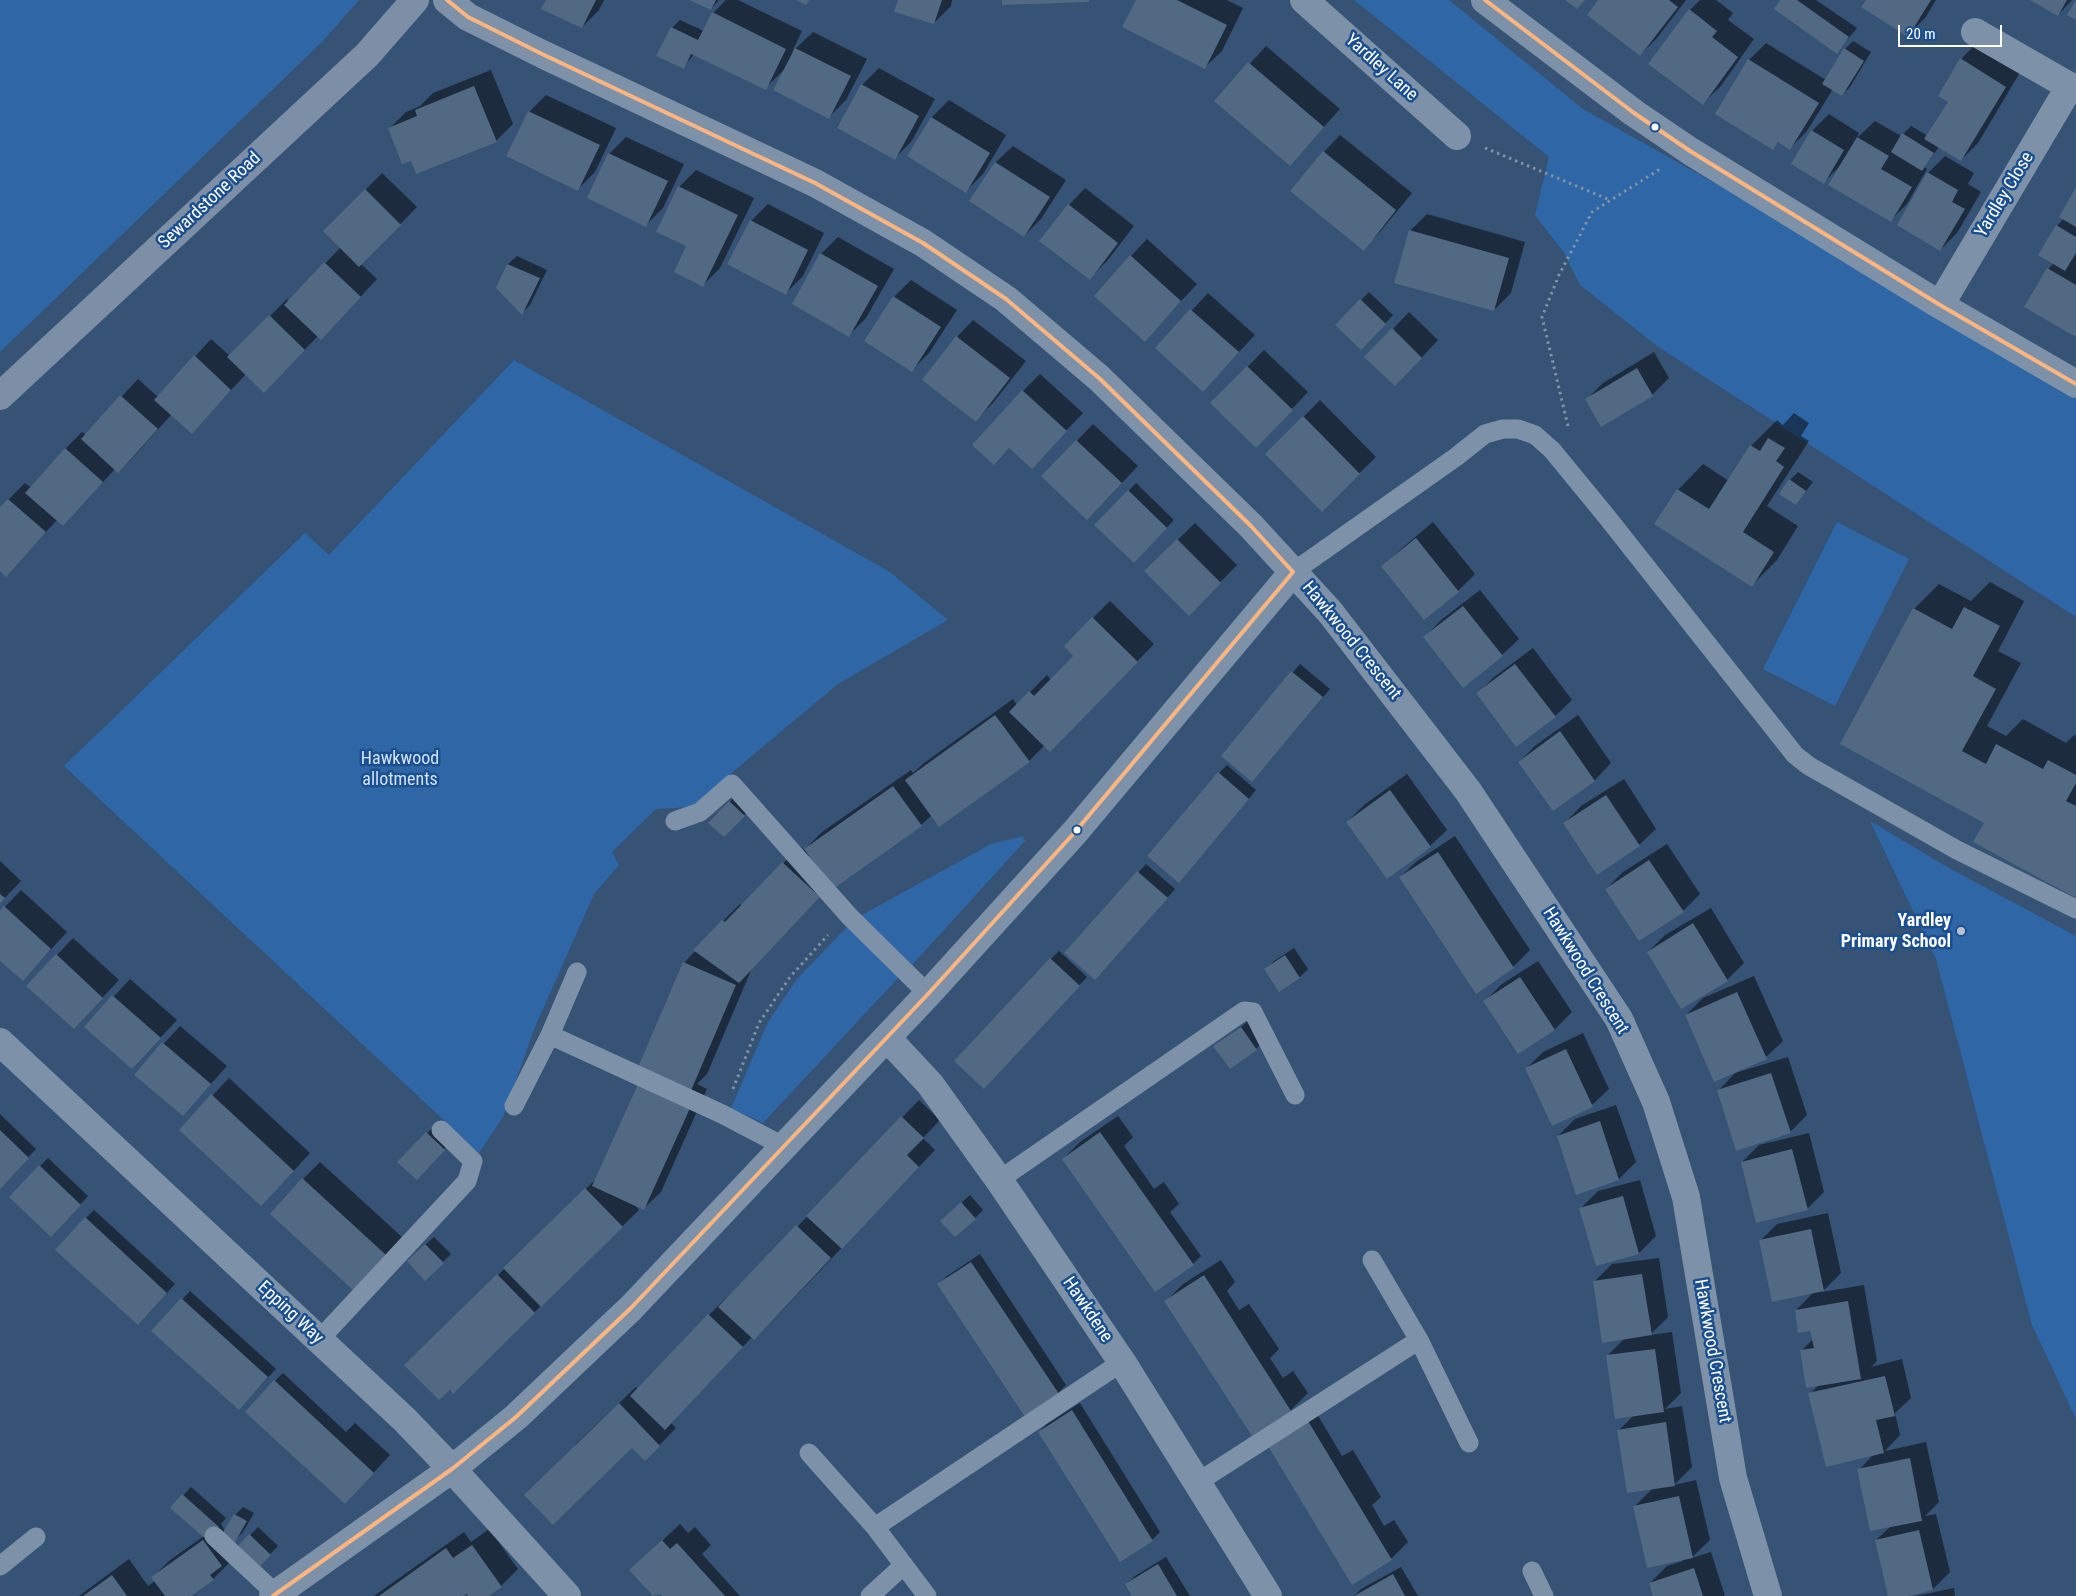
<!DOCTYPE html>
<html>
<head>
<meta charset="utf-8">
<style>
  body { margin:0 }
  #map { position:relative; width:2076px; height:1596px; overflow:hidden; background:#365274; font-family:"Roboto Condensed",sans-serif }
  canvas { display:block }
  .scale { position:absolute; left:1898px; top:25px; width:104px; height:22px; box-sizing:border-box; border:2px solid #fff; border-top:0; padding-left:6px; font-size:15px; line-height:18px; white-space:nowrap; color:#fff; -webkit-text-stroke:4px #1b4f8f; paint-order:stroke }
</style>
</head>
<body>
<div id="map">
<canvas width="2076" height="1596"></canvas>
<div class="scale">20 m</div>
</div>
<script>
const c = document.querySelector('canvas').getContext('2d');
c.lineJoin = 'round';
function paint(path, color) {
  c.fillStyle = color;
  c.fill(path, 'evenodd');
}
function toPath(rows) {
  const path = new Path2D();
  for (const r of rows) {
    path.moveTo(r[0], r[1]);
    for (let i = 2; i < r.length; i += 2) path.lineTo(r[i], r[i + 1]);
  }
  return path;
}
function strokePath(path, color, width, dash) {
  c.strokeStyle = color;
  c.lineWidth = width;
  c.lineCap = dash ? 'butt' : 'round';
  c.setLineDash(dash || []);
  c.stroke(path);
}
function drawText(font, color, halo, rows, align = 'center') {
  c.font = font + ' "Roboto Condensed",sans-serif';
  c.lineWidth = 5;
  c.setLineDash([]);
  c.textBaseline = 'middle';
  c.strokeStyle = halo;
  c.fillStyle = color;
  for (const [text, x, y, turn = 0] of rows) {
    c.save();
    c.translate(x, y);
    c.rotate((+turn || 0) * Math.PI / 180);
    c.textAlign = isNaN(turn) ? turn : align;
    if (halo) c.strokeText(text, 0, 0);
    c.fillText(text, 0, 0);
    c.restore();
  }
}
const green = toPath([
  [0,0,359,0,322,42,0,352],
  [1354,0,1449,0,1583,109,1759,208,2076,394,2076,617,1657,346,1580,285,1564,253,1535,215,1549,157],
  [514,360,890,572,948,620,838,684,691,807,656,809,612,852,619,865,594,894,535,1027,503,1117,479,1153,64,766,305,533,329,555],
  [1837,522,1909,559,1835,706,1763,669],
  [1870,821,1949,868,2076,936,2076,1419,2032,1325,1936,959],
  [1023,836,1025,841,912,965,860,916,991,844],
  [847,927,899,977,763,1123,731,1108,768,1022,796,980]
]);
const shadow = toPath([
  [547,0,604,0,599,10,582,27],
  [692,0,719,0,711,9],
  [726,0,738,0,802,31,792,52,813,32,867,59,846,100,829,117,785,69,765,88,694,54,683,68,672,28,680,20,704,31,713,13],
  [899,0,952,0,951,6,934,23],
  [1137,0,1227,0,1243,8,1222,51,1205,67],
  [1600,0,1686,0,1657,38,1640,55],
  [1700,0,1716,0,1733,13,1728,20,1754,39,1720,87,1703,103,1690,10],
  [1782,0,1816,0,1857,28,1837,52],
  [1867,0,1936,0,1925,18,1908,35],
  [2033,0,2072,0,2058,15],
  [1853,41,1871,52,1850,87,1842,95,1833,89,1807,131,1790,148,1779,141,1773,148,1749,60,1766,43,1826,80,1845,49],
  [1978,42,2022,69,1978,143,1961,160,1939,147,1924,167,1927,169,1907,204,1890,221,1841,165,1824,182,1812,131,1829,114,1859,133,1857,138,1875,121,1901,136,1911,126,1928,136,1949,101,1961,59],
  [1266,46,1340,109,1290,164,1216,101],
  [879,68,935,99,911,142,894,159,838,128,862,85],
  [491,70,513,124,496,141,411,159,389,129,406,112,420,106,433,93],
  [546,95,616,128,595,172,578,189,529,112],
  [949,100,1006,135,983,174,966,191,909,156,932,117],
  [1340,135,1412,193,1380,232,1363,249,1324,152],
  [626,137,684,164,663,208,646,225,589,197,609,154],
  [1013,146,1066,180,1041,219,1024,236,971,201,996,162],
  [1945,156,1974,173,1968,184,1981,192,1957,233,1940,250,1928,173],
  [696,170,754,198,720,268,703,285,688,246,679,187],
  [382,173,417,207,361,264,377,279,337,322,318,336,264,391,246,374,192,432,172,414,135,455,118,472,115,469,63,525,57,520,6,575,0,569,0,509,9,499,25,483,31,488,65,449,82,432,86,435,138,379,158,397,211,339,230,356,287,299,289,301,341,247,325,231],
  [1085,188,1134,226,1107,261,1090,278,1069,205],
  [2076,189,2076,336,2026,307,2048,269,2054,263,2057,226,2064,218],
  [768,204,824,233,803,276,786,293,751,221],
  [1427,214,1525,242,1511,293,1494,310,1410,231],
  [838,237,894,269,866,318,849,335,821,254],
  [1147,239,1197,284,1145,340,1131,256],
  [517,256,547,270,530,305,522,313,498,288,508,264],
  [911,280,957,310,929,353,912,370,894,297],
  [1369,292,1393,315,1361,349,1337,325],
  [1208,293,1255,335,1203,390,1157,348],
  [1409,312,1438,340,1412,368,1366,357],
  [973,320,1026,361,993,403,976,420,957,337],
  [1264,350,1308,392,1273,429,1212,403],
  [1654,352,1669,378,1652,395,1601,425,1586,400,1603,383],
  [1040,374,1083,413,1048,450,1010,447,994,463,1023,391],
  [1320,400,1376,457,1322,510,1267,454],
  [1794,413,1809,423,1801,436,1809,441,1767,506,1798,526,1777,560,1751,586,1678,490,1703,464,1729,481,1751,446,1777,420,1783,425],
  [1093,424,1138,466,1104,502,1043,476],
  [1798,472,1813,482,1796,504,1790,480],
  [1136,483,1174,520,1134,561,1096,525],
  [1433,522,1475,574,1458,591,1425,618,1383,566,1400,550],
  [1195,523,1237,565,1189,614,1146,571],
  [1990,582,2024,601,1998,651,2021,663,1987,726,2006,736,2023,719,2066,743,2074,735,2076,736,2076,896,1986,822,1914,609,1939,584,1971,601],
  [1480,590,1519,639,1502,655,1425,637,1441,620],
  [1110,601,1154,644,1067,733,1045,745,1029,761,932,815,921,825,833,887,831,885,752,968,707,1074,697,1084,707,1089,661,1192,644,1208,634,1204,639,1210,453,1392,406,1365,596,1179,640,1083,684,963,723,921,740,904,742,906,800,846,804,850,822,832,911,770,913,773,924,763,1013,699,1017,705,1047,675,1051,680,1075,656,1065,646],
  [1533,648,1572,700,1555,716,1478,693,1494,677],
  [1300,664,1330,689,1260,772,1222,756],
  [1578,715,1611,763,1595,780,1553,810,1519,762,1536,745],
  [1227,765,1256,790,1187,873,1219,773],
  [1407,774,1447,830,1430,846,1347,822,1364,805],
  [1624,779,1656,829,1639,845,1565,823,1581,806],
  [738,793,752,807,724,836,710,823],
  [1455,836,1530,950,1513,967,1476,992,1400,877,1417,861],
  [1667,844,1700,894,1683,911,1606,889,1623,872],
  [0,861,21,881,0,903],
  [1146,864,1175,889,1103,971,1066,953],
  [21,890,67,932,23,980,0,959,0,912],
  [1711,908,1744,963,1727,980,1648,952,1665,935],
  [73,938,119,980,90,1011,57,955],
  [1294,948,1308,969,1300,977,1280,991,1265,970,1274,961],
  [1059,951,1087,977,992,1079,1051,959],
  [1538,961,1572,1012,1555,1029,1519,1052,1485,1001,1502,984],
  [1754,976,1783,1041,1766,1057,1686,1015,1703,998],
  [130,979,177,1020,132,1068,86,1027],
  [1250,1020,1264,1041,1256,1049,1230,1067,1215,1046],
  [180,1026,227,1066,183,1115,136,1074],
  [1583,1033,1609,1089,1592,1105,1553,1124,1526,1069,1543,1052],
  [1788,1057,1807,1115,1790,1132,1719,1090,1735,1073],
  [229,1078,310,1153,278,1188,180,1130],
  [919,1100,940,1120,923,1138,935,1150,771,1322,752,1337,671,1423,676,1428,645,1460,632,1446,575,1445,636,1387,638,1389,709,1315,726,1298,727,1300],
  [1616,1105,1636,1162,1619,1179,1558,1136,1575,1119],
  [0,1114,36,1149,0,1187],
  [1118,1116,1133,1137,1124,1146,1154,1189,1164,1182,1179,1204,1170,1212,1201,1256,1193,1264,1063,1159,1080,1142],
  [435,1125,452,1141,425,1170,399,1162],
  [1809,1133,1824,1192,1807,1209,1742,1162,1759,1145],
  [48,1158,88,1196,59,1227,40,1166],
  [320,1162,402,1237,370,1272,303,1179],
  [1640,1180,1656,1236,1639,1253,1581,1208,1598,1191],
  [970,1195,983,1210,975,1218,950,1213],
  [94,1210,175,1284,146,1316,86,1218],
  [1828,1213,1841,1273,1822,1292,1864,1285,1877,1361,1871,1367,1902,1359,1911,1398,1895,1413,1900,1435,1885,1451,1926,1442,1939,1502,1925,1516,1936,1514,1950,1572,1933,1589,1903,1596,1889,1596,1876,1540,1891,1526,1859,1470,1874,1454,1810,1394,1819,1385,1801,1351,1813,1339,1811,1330,1796,1310,1814,1292,1760,1241,1777,1224],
  [434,1237,451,1254,443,1262,416,1253],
  [980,1254,1066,1385,1058,1393,939,1284,947,1276],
  [1659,1258,1668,1317,1650,1335,1672,1332,1681,1393,1665,1409,1682,1406,1692,1467,1674,1485,1696,1480,1710,1540,1691,1558,1711,1552,1725,1596,1655,1596,1650,1583,1667,1566,1683,1561,1634,1507,1653,1488,1619,1430,1634,1415,1607,1356,1625,1338,1595,1281,1612,1264],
  [1221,1260,1235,1282,1227,1291,1239,1310,1249,1304,1279,1349,1270,1358,1283,1378,1293,1371,1308,1393,1291,1410,1252,1435,1166,1301,1183,1284],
  [190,1291,276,1369,247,1400,153,1331],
  [283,1373,346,1432,355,1423,390,1455,362,1485,275,1381],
  [1080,1403,1160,1532,1152,1540,1120,1560,1039,1432,1047,1424],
  [1317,1414,1342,1456,1353,1450,1381,1497,1372,1505,1384,1526,1394,1520,1408,1542,1391,1559,1352,1583,1269,1446],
  [191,1487,226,1518,221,1524,225,1531,235,1515,243,1507,254,1513,243,1532,233,1542,238,1548,258,1527,278,1546,259,1566,230,1562,213,1579,189,1596,79,1596,129,1559,148,1586,155,1581,153,1577,170,1560,204,1536,172,1508],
  [680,1524,688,1533,695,1527,711,1545,702,1554,740,1596,664,1596,661,1593,654,1596,631,1570],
  [489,1529,518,1569,501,1586,487,1596,470,1596,467,1592,461,1596,374,1596,464,1532,471,1542],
  [1166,1557,1190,1596,1134,1596,1127,1584,1135,1576],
  [1401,1567,1418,1596,1354,1596,1361,1589],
  [1954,1588,1955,1596,1916,1596]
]);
const building = toPath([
  [546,0,596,0,582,28,541,9],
  [689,0,716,0,711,10],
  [796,0,809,0,806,5],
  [898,0,942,0,934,24,894,12],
  [1002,0,1089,0,1089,2,1002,5],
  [1136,0,1177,0,1227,25,1205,69,1122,27],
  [1565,0,1585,0,1577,9],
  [1598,0,1669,0,1678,7,1640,56,1587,15],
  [1780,0,1797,0,1849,37,1837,54,1774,9],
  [1866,0,1931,0,1908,37,1861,7],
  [2030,0,2067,0,2058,16],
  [2076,0,2076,20,2067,15],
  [1689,9,1717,31,1712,37,1738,57,1703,105,1648,64],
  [712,12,786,49,766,90,691,54,684,69,656,56,671,27,698,40],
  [795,48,851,76,829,119,773,90],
  [1844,48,1864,61,1842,96,1822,84],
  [1960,58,2006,87,1961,161,1924,139,1948,102,1938,96],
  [1748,59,1819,103,1790,150,1778,142,1773,150,1715,114],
  [1248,62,1324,127,1290,166,1214,101],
  [861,84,919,116,895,160,837,128],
  [474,86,497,142,416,174,411,161,402,164,388,128,417,116,415,110],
  [528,111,600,145,578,191,506,156],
  [931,117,990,153,966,193,907,156],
  [1811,130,1844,150,1824,184,1791,164],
  [1902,133,1934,153,1922,171,1891,152],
  [1857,137,1889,156,1881,169,1912,187,1891,222,1828,185],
  [1323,151,1396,210,1364,251,1290,191],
  [608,153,668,181,646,227,587,198],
  [995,162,1050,197,1024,237,969,201],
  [1927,172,1958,190,1952,202,1965,209,1940,251,1897,225],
  [678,186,738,215,703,287,674,272,686,246,656,232],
  [2076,187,2076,227,2059,217],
  [365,189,401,225,359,267,323,231],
  [1068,204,1118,243,1090,280,1039,241],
  [750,220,808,250,786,295,727,264],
  [2056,225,2076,237,2076,253,2065,271,2038,255],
  [1409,230,1509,258,1494,311,1394,283],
  [820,253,878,286,849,337,792,304],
  [1130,255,1181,301,1145,342,1094,296],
  [324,262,361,297,321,340,284,305],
  [507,264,540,278,522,315,496,288],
  [2047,268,2076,285,2076,337,2024,307],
  [893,296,941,327,912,372,864,341],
  [1360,299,1386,324,1361,350,1335,325],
  [1190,309,1239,352,1203,392,1155,348],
  [269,315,305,350,264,393,227,357],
  [1392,328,1422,358,1395,386,1364,357],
  [956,336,1010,378,976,422,922,380],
  [194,355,231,390,192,434,154,400],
  [1247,366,1293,410,1256,448,1210,403],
  [1637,368,1653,396,1601,427,1585,399],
  [1022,390,1067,431,1032,469,1009,448,994,465,972,445],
  [120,395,158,429,118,473,81,439],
  [1303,416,1360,474,1322,512,1265,454],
  [1768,438,1785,448,1776,461,1784,467,1743,532,1774,552,1752,587,1654,524,1677,489,1709,509,1750,445,1760,451],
  [1076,440,1122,483,1087,520,1041,476],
  [65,448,103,482,63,526,25,493],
  [1789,479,1806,491,1796,505,1779,494],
  [1128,490,1167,528,1134,563,1094,525],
  [8,499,46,532,6,577,0,571,0,507],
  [1416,538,1459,592,1424,620,1381,566],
  [1177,539,1221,583,1189,616,1144,571],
  [1463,606,1503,656,1463,688,1423,637],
  [1964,607,2000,626,1973,676,1996,689,1962,751,1986,764,1996,744,2043,769,2048,760,2076,775,2076,783,2066,801,2076,806,2076,898,1973,842,1984,823,1840,744,1913,608,1952,629],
  [1092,617,1138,662,1050,752,1009,712,1029,691,1034,696,1073,656,1064,646],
  [1515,664,1556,717,1516,747,1476,693],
  [1291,671,1323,697,1252,782,1221,756],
  [995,715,1030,762,939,827,905,780],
  [1560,731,1595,781,1553,811,1518,762],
  [1218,772,1249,799,1179,883,1147,856],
  [893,786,922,826,833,889,804,849],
  [1390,790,1431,847,1387,879,1346,822],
  [1606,795,1640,846,1597,875,1563,823],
  [729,801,745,816,724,837,708,823],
  [1438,852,1514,968,1476,994,1399,877],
  [1649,860,1684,912,1639,941,1605,889],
  [782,862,820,897,739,983,693,950,722,920,725,922],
  [1137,871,1168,898,1095,980,1064,953],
  [0,894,5,898,0,904],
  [4,906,51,949,23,981,0,961,0,910],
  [1693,923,1728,981,1681,1009,1647,952],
  [56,954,103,998,74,1029,26,986],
  [1285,955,1300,978,1279,992,1264,969],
  [1050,958,1080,986,984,1089,954,1061],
  [683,962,736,985,690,1093,637,1070],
  [1520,977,1555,1030,1518,1054,1483,1001],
  [1737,992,1767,1059,1714,1082,1685,1015],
  [112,995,161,1038,132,1069,84,1027],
  [1241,1027,1257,1050,1230,1069,1213,1046],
  [162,1042,211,1084,183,1116,134,1075],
  [1566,1049,1593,1107,1552,1126,1525,1068],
  [1771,1073,1791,1133,1736,1151,1717,1090],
  [639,1082,691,1106,644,1210,592,1186],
  [211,1094,294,1171,261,1206,179,1130],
  [901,1116,924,1138,907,1155,919,1167,842,1249,806,1216],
  [1600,1121,1619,1180,1576,1195,1557,1136],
  [0,1130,29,1158,0,1189],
  [426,1132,445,1150,417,1180,397,1162],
  [1100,1132,1194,1265,1155,1292,1062,1159],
  [1792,1149,1808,1210,1756,1223,1741,1162],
  [39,1165,81,1205,51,1237,9,1197],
  [302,1178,386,1255,353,1290,270,1214],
  [585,1188,623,1227,541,1307,503,1268],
  [1623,1196,1639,1254,1596,1266,1579,1208],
  [961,1202,976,1219,955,1237,940,1221],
  [85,1217,167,1293,138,1325,55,1250],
  [796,1225,831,1258,754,1340,718,1307],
  [1811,1229,1824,1291,1772,1302,1759,1240],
  [425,1244,444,1263,425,1281,407,1261],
  [971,1262,1059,1394,1025,1417,937,1284],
  [497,1274,535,1313,453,1394,450,1390,439,1400,404,1365],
  [1642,1274,1652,1335,1602,1343,1593,1281],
  [1204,1275,1291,1411,1252,1436,1164,1301],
  [181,1298,268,1377,239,1410,151,1331],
  [1848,1301,1861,1379,1806,1388,1800,1350,1814,1348,1810,1331,1798,1333,1795,1310],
  [708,1314,743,1347,665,1430,630,1396],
  [1655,1349,1664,1412,1615,1419,1606,1355],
  [1885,1376,1895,1416,1876,1420,1884,1453,1826,1467,1808,1393],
  [274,1380,374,1473,345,1504,245,1412],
  [619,1403,660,1446,645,1461,632,1448,553,1525,524,1495],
  [1072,1410,1153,1541,1120,1562,1038,1432],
  [1308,1421,1392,1560,1352,1585,1268,1446],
  [1666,1422,1675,1486,1627,1493,1617,1430],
  [1910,1458,1922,1521,1870,1531,1857,1469],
  [182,1494,219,1527,207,1540,170,1508],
  [1679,1496,1693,1558,1647,1568,1633,1506],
  [234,1514,247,1521,235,1542,222,1534],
  [1919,1530,1933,1590,1909,1596,1888,1596,1875,1540],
  [249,1534,271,1555,259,1567,237,1547],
  [203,1540,222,1566,210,1575,214,1580,191,1596,165,1596,151,1577],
  [662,1540,670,1549,677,1543,725,1596,662,1596,661,1594,653,1596,629,1570],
  [472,1545,502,1587,489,1596,468,1596,467,1593,463,1596,379,1596,446,1548,453,1558],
  [1158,1564,1177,1596,1132,1596,1125,1584],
  [1694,1568,1703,1596,1653,1596,1649,1583],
  [1393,1574,1405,1596,1354,1596],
  [112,1575,127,1596,83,1596]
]);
const path = toPath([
  [1485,148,1610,200],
  [1568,426,1542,317,1559,275,1592,212,1660,169],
  [733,1089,759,1023,790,977,828,935]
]);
const service = toPath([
  [1293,572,1456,457,1485,434,1503,429,1518,429,1535,435,1552,450,1607,517,1795,755,1809,766,1957,850,2076,909],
  [675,821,700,812,732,784,850,917,928,994],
  [550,1035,722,1114,785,1147],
  [514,1106,550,1035,577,972],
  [999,1180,1244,1011,1253,1012,1295,1095],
  [1372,1260,1419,1340,1469,1443],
  [319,1340,467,1181,473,1161,441,1130],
  [809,1453,875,1527,927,1596],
  [1198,1482,1419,1340],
  [875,1527,1122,1362],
  [214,1536,276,1594],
  [0,1566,36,1537],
  [1532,1571,1544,1596],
  [870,1596,904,1565]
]);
const minor = toPath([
  [447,0,468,17,542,54,815,183,923,243,1006,299,1099,378,1251,526,1330,612,1468,791,1619,1019,1656,1102,1686,1197,1733,1478,1768,1596],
  [1304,0,1457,136],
  [1485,0,1634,113,1690,151,1940,305,2076,384],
  [1975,32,2076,90],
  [1940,305,2070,86],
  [887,1038,930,1084,999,1180,1122,1362,1268,1596],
  [0,1042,405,1420,452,1469,567,1596],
  [273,1596,452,1469,516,1417,631,1308,928,994,1075,832,1293,572]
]);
const primary = toPath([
  [0,396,367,55,415,0]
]);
const bus1 = toPath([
  [447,0,468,17,542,54,815,183,923,243,1006,299,1099,378,1251,526,1293,572],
  [1485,0,1634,113,1690,151,1940,305,2076,384],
  [273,1596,452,1469,516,1417,631,1308,928,994,1075,832,1293,572]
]);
const markers = [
  [1655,127,4.5,"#fff"],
  [1077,830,4.5,"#fff"],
  [1961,931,5,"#b9c2ce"]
];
const streetNames = [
  ["Yardley Lane",1381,68,42],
  ["Yardley Close",2005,195,-59],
  ["Sewardstone Road",210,201,-43],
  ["Hawkwood Crescent",1351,641,51],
  ["Hawkwood Crescent",1585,971,58],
  ["Hawkdene",1087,1310,56],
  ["Epping Way",290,1313,43],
  ["Hawkwood Crescent",1712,1351,80]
];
const parkNames = [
  ["Hawkwood",400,759],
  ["allotments",400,780]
];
const poiNames = [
  ["Yardley",1951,921],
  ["Primary School",1951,942]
];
paint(green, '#2f66a5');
paint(shadow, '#0007');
paint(building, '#526984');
strokePath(path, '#7d92a8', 3, [2.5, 4]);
strokePath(service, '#7d92a8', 19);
strokePath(minor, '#7d92a8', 28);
strokePath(primary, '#7d8ea7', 28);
strokePath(bus1, '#ffb580', 4);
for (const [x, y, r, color] of markers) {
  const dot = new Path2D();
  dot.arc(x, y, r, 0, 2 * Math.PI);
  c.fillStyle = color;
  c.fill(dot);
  strokePath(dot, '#1b4f8f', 2);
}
drawText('18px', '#fff', '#1b4f8f', streetNames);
drawText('18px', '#cfe3fa', '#1b4f8f', parkNames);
drawText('bold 18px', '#fff', '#1b4f8f', poiNames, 'right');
</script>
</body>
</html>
